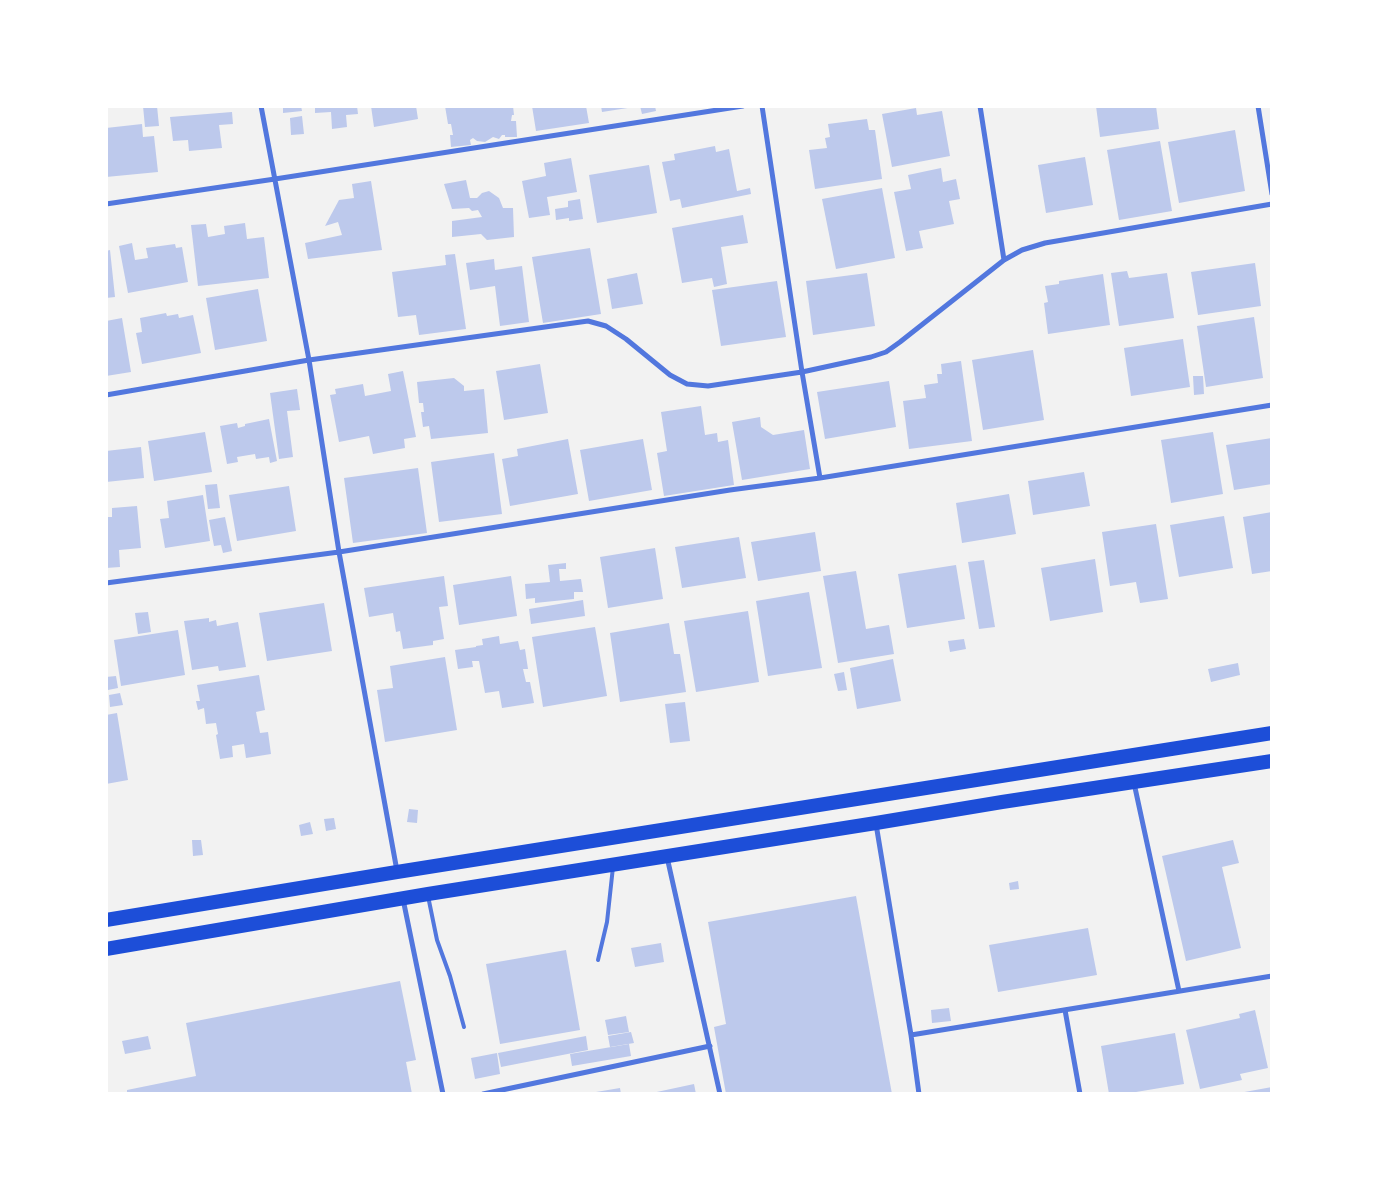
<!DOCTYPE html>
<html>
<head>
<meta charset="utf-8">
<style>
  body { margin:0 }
  #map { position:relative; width:1378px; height:1200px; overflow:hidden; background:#f2f2f2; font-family:"Noto Sans",sans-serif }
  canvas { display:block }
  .frame { position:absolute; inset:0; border:108px solid #fff; pointer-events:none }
</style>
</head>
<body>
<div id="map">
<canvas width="1378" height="1200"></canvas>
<div class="frame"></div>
</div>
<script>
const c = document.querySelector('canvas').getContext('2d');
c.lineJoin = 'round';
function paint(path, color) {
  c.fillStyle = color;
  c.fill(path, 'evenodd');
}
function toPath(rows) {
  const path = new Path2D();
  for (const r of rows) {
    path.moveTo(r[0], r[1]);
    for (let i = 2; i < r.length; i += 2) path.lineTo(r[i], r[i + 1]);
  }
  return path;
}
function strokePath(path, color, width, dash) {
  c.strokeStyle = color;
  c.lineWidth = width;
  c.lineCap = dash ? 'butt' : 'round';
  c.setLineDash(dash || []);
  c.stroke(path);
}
const building = toPath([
  [143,106,157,106,159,126,145,127],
  [283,106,301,106,302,111,283,113],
  [315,106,357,106,358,114,346,115,347,127,332,129,331,112,315,113],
  [371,106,416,106,418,119,374,127],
  [445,106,513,106,514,115,512,115,511,121,516,121,517,137,505,137,505,135,502,135,499,139,493,137,485,142,477,141,473,138,470,140,471,145,451,147,450,135,453,135,451,124,448,124],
  [532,106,586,106,589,123,536,131],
  [601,106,634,106,634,107,602,112],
  [640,106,655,106,656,111,642,114],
  [1096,106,1156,106,1159,129,1100,137],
  [916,108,917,115,942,111,950,156,892,167,882,114],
  [232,112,233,124,219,125,222,148,189,151,188,140,173,141,170,117],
  [302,116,304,134,291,135,290,118],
  [867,119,869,130,875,130,882,179,815,189,809,150,827,148,825,138,830,137,828,124],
  [142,124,143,137,154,136,158,172,106,177,106,128],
  [1235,130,1245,191,1179,203,1168,142],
  [1160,141,1172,211,1119,220,1107,150],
  [715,146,716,152,729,149,737,191,750,188,751,194,682,208,680,199,670,201,662,162,675,160,674,154],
  [1085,157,1093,205,1046,213,1038,165],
  [571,158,577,192,547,197,550,215,529,218,522,181,546,176,544,163],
  [649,165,657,213,597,223,589,175],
  [941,168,943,182,956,179,960,199,949,201,954,224,919,231,923,248,906,251,894,192,911,189,908,175],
  [466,180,470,198,477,198,482,193,489,191,499,198,503,208,513,208,514,237,487,240,481,234,452,237,452,221,482,217,478,210,472,211,469,208,452,209,444,184],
  [371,181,382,250,308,259,305,243,342,235,338,222,325,226,339,200,354,198,352,184],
  [882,188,895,258,836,269,822,199],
  [580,199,583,219,569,221,569,218,556,220,555,209,568,207,568,201],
  [743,215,748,243,721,247,727,284,714,287,712,278,682,283,672,228],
  [245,223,247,239,264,237,269,278,198,286,191,225,206,224,208,237,225,234,224,226],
  [132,243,135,260,148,258,146,248,175,244,176,248,182,247,188,282,128,293,119,246],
  [590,248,601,314,543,323,532,257],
  [110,250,115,297,106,298,106,251],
  [455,254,466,329,419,335,416,315,398,317,392,272,446,265,445,255],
  [494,259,495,270,522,266,529,322,500,326,495,286,470,290,466,263],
  [1255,263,1261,306,1198,315,1191,272],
  [1127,271,1129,278,1167,273,1174,318,1119,326,1111,273],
  [637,273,643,304,612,309,607,279],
  [867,273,875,326,813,335,806,281],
  [1103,274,1110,325,1048,334,1044,303,1048,302,1045,286,1059,284,1059,281],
  [777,281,786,337,721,346,712,290],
  [258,289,267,341,215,350,206,298],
  [166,313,167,316,178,314,179,318,193,315,201,353,142,364,136,333,142,332,140,318],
  [1254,317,1263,378,1206,387,1197,326],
  [122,318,131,372,106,376,106,321],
  [1183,339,1190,387,1131,396,1124,348],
  [1033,350,1044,420,983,430,972,360],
  [961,361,972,441,909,449,903,401,926,398,924,385,938,383,937,374,942,374,941,364],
  [540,364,548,413,504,420,496,371],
  [403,371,416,437,404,439,405,448,373,454,369,436,339,442,330,395,336,394,335,389,363,384,365,396,391,391,388,374],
  [1193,376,1203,376,1204,394,1194,395],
  [454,378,464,386,464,391,484,389,488,433,431,439,429,426,423,427,421,412,424,412,423,403,419,403,417,382],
  [889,381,896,427,825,439,817,392],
  [297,389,300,410,287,411,293,457,279,459,270,393],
  [701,406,705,435,717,433,718,442,728,440,734,485,664,496,657,453,667,451,661,412],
  [760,417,761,427,773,435,804,430,810,469,742,480,732,422],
  [269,419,277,461,270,463,269,457,256,459,255,454,237,457,238,462,227,464,220,426,237,423,238,428,245,426,245,424],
  [205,432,212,472,154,481,148,441],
  [1213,432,1223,494,1171,503,1161,440],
  [1272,438,1272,484,1234,490,1226,445],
  [568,439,578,494,510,506,502,459,518,456,517,449],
  [643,439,652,490,589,501,580,450],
  [141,447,144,478,106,482,106,451],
  [494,453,502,514,439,522,431,462],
  [418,468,427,533,353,543,344,478],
  [1084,472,1090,506,1033,515,1028,481],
  [217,484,220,508,208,509,205,485],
  [289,486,296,531,237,541,229,495],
  [1009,494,1016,534,962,543,956,503],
  [203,495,210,541,165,548,160,519,169,518,167,501],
  [137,506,141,548,119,550,120,567,106,568,106,517,112,517,112,508],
  [1272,512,1272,571,1252,574,1243,517],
  [1224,516,1233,568,1179,577,1170,525],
  [225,517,232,551,223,553,221,545,214,546,209,520],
  [1156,524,1168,599,1140,603,1136,582,1110,586,1102,532],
  [815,532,821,571,758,581,751,542],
  [739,537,746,578,682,588,675,547],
  [655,548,663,599,608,608,600,557],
  [1095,559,1103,612,1050,621,1041,568],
  [984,560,995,627,979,629,968,562],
  [566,563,566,569,559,569,560,581,581,579,583,592,574,592,574,599,535,603,535,598,526,599,525,584,550,582,548,565],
  [956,565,965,619,907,628,898,574],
  [856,571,866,629,889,625,894,654,838,663,823,576],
  [444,576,448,606,439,607,444,639,433,641,433,645,403,649,400,631,396,632,393,613,369,617,364,588],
  [511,576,517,616,459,625,453,585],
  [809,592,822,668,768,676,756,601],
  [583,600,585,616,531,624,529,609],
  [324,603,332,651,267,661,259,613],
  [748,611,759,682,696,692,684,621],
  [148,612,151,632,138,634,135,613],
  [209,618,209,622,216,620,217,626,238,622,246,667,219,671,218,666,192,670,184,621],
  [669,623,674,654,680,654,686,692,620,702,610,633],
  [595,627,607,696,543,707,532,637],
  [178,630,185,675,121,686,114,640],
  [499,636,500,644,518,641,520,650,525,649,528,669,523,669,526,682,530,682,534,703,502,708,499,691,485,693,479,661,472,661,473,667,458,669,455,650,476,647,476,646,483,645,482,639],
  [964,639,966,649,950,652,948,641],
  [445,657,457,730,385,742,377,690,393,688,390,666],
  [893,659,901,701,857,709,850,668],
  [1238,663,1240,675,1211,682,1208,669],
  [844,672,847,690,838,691,834,674],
  [259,675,265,710,256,712,260,733,268,732,271,754,246,758,244,744,232,746,233,757,220,759,216,735,218,734,216,723,206,724,204,708,198,710,196,701,200,701,197,685],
  [116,676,118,688,108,690,106,677],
  [120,693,123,705,110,707,109,695],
  [685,702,690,741,670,743,665,704],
  [117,713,128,780,106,784,106,715],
  [409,809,418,810,417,823,407,822],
  [334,818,336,829,326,831,324,819],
  [310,822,313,834,301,836,299,825],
  [192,840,201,840,203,855,193,856],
  [1233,840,1239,863,1222,867,1241,948,1186,961,1162,856],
  [1018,881,1019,889,1010,890,1009,883],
  [856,896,892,1094,726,1094,714,1027,726,1024,708,922],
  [1088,928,1097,975,998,992,989,945],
  [661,943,664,962,635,967,631,948],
  [566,950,580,1030,500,1044,486,964],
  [400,981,416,1060,406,1062,412,1094,127,1094,127,1090,196,1076,186,1023],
  [949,1008,951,1021,932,1023,931,1010],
  [1255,1010,1268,1068,1240,1074,1242,1080,1200,1089,1186,1030,1240,1018,1239,1014],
  [626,1016,629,1032,608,1035,605,1020],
  [631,1032,634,1043,610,1047,608,1036],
  [1175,1033,1184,1084,1124,1094,1109,1094,1101,1046],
  [148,1036,151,1049,125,1054,122,1041],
  [586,1036,588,1050,501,1067,498,1053],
  [629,1044,631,1056,572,1066,570,1054],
  [497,1053,500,1074,475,1079,471,1058],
  [694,1084,696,1094,652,1094,652,1093],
  [1272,1087,1272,1094,1239,1094,1239,1093],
  [620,1088,621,1094,590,1094,590,1093]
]);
const service = toPath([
  [428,896,437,940,450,976,464,1027],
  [598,960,607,922,613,867]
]);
const minor = toPath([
  [261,106,309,360,339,552,397,871],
  [762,106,802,372,820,478],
  [980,106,1004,260],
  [1258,106,1272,194],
  [106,204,275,179,743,106],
  [106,395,309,360,588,321,606,326,626,339,670,375,687,384,708,386,802,372,871,357,886,352,900,342,1004,260,1022,250,1045,243,1272,204],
  [106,583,339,552,730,490,820,478,1272,405],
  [1134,783,1179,991],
  [876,824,911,1035,919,1094],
  [667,857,720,1094],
  [403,899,443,1094],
  [1065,1010,1080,1094],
  [911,1035,1272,976],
  [483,1094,710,1046]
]);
const trunk = toPath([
  [106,920,397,872,1272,733],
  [106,949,428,894,876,823,1002,802,1272,761]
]);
paint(building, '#bdc9ec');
strokePath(service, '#5277de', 4);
strokePath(minor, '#5277de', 5);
strokePath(trunk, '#1d4ed8', 14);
</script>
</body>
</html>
